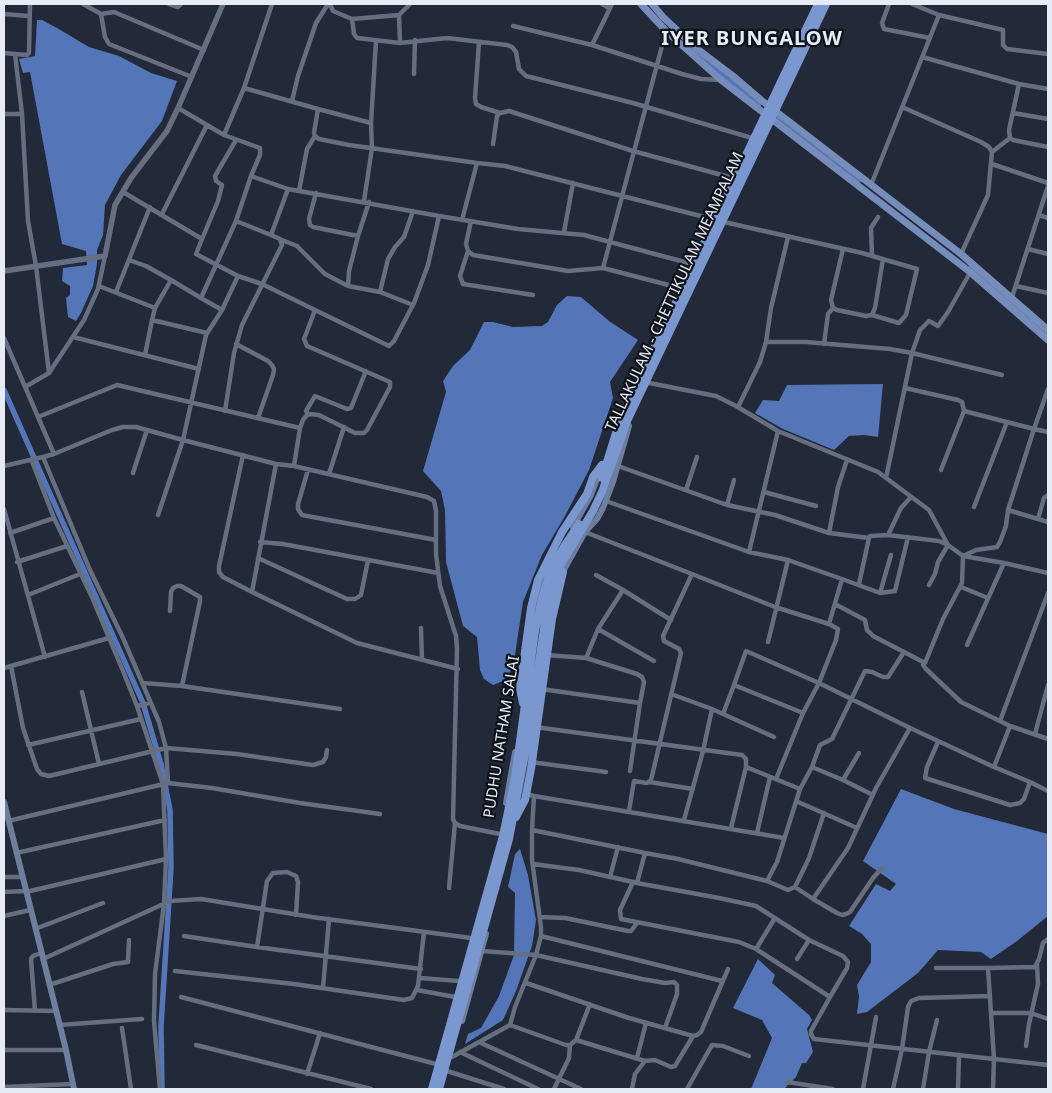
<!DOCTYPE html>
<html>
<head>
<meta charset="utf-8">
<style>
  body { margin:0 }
  #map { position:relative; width:1052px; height:1093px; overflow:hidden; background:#222938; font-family:"Noto Sans",sans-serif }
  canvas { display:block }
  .frame { position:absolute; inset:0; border:5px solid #e6ebf5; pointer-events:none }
</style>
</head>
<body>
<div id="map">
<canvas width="1052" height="1093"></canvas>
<div class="frame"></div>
</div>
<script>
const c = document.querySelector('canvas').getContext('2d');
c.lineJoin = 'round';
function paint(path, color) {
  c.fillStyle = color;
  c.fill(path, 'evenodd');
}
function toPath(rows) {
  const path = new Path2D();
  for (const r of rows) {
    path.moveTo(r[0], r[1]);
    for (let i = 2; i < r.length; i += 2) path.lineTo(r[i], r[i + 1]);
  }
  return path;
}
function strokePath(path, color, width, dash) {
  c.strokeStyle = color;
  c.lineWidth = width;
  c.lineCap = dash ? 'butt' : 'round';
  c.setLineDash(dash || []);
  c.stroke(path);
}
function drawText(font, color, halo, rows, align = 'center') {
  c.font = font + ' "Noto Sans",sans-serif';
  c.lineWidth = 4.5;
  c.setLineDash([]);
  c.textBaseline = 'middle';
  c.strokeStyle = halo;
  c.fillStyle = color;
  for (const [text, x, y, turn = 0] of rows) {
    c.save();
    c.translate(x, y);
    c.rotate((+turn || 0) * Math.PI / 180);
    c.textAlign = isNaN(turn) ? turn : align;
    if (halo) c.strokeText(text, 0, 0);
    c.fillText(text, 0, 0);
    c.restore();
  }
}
const water = toPath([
  [37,20,42,20,57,28,89,47,119,56,151,73,177,81,162,121,121,175,105,205,103,235,97,250,97,264,93,286,81,313,76,321,68,317,66,298,70,295,70,286,62,281,63,268,87,265,86,251,62,244,30,72,23,73,19,59,35,56],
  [567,296,581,297,609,321,638,340,610,382,613,398,589,470,565,516,542,555,523,602,513,668,503,681,493,685,484,679,480,670,477,637,463,626,446,562,445,510,441,491,423,471,446,392,443,381,453,366,470,350,484,322,493,322,513,327,542,326,548,322,557,305],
  [883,384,878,437,864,435,849,436,834,450,783,429,755,413,763,400,779,401,787,385],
  [901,789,954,809,1048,834,1048,916,1017,941,991,959,981,952,938,950,918,973,867,1012,857,1014,859,996,857,985,871,962,871,944,862,934,849,926,876,884,890,891,896,884,863,861],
  [520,849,528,875,536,920,532,946,516,991,503,1020,465,1044,468,1034,481,1028,499,996,514,955,515,893,508,887,515,854],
  [758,959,775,975,772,983,809,1015,812,1020,807,1029,813,1052,806,1063,802,1063,796,1077,784,1089,751,1089,772,1038,762,1020,733,1008]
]);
const canal = toPath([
  [689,47,759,104],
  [779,119,782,123,858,181],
  [970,268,1048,335],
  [4,390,143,703,161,764,170,810,171,868,161,1026,162,1089]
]);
const minor = toPath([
  [83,4,101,14,114,12,204,50],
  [169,4,178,7,181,4],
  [330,4,333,11,352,19,354,34,357,38,400,43,447,38,507,45,512,47,516,52,519,69,526,76,633,103,752,138],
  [602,4,609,8],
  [889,4,882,23,884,29,930,38],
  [912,4,939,15],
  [4,14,29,16],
  [101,14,105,37,109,44,192,77],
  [352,19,399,15],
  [513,26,592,45,682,74,701,79,720,80],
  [479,42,475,98,476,104,481,107,500,113],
  [400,43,399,15,410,4],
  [592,45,612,4],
  [4,53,27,55,29,53,30,4],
  [15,54,22,114,28,221,36,266,49,373],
  [922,57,1019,84,1009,130,1010,138,1013,140,1048,147],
  [414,74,415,40],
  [1019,84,1048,89],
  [244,88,318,109,314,133,315,136,319,139,349,145,477,163],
  [292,101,298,76,316,23,328,4],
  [902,107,981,142,989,147,992,152,988,195,961,254],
  [318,109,371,123],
  [1013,113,1048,119],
  [4,114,22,114],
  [207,125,224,135,244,88,272,4],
  [224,135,260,148,260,155,251,176],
  [493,144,497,116,500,113,509,111,633,151,733,178],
  [992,152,1010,138],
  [992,164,1048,183],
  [871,185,939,15,1003,30,1003,45,1007,49,1048,54],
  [299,191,307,149,315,136],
  [123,192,202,239,196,254,238,276,222,310,206,335,183,440,276,464],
  [316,193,309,219,310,225,313,227,358,236,349,271,348,286,380,292,413,305],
  [364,201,372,148,371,123,376,41],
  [162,214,207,125,178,108],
  [1039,215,1048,218],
  [462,220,477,163,505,166,724,222,862,253,917,269,906,315,899,323,872,315],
  [236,221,271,235],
  [471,221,466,244,468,251,473,255,568,271,603,268,666,31],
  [564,232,573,183],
  [358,236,369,202],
  [202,239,218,201,222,185,216,181,215,176,236,140],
  [282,240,297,246,325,274,348,286],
  [843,249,831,300,833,308,837,310,866,316,872,315,875,308,883,259],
  [1028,249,1048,254],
  [468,251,460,276,463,284,533,295],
  [872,256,871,228,878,217],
  [129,260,146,266,171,280],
  [603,268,680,288],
  [238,276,262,284,315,310],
  [99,286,155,308,152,320,207,333],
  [1016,286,1048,293],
  [116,292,150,207],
  [380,292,388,259,395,247,404,237,413,211],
  [1012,297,1048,186],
  [201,298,222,310],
  [155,308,171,280,201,298,236,221,251,176,288,189],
  [73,337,199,369],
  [4,338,54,454,43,457,90,570,123,638,159,722,166,748,168,783],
  [766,342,806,342,890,349,912,353,920,330,929,321,938,326,948,312,971,271],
  [236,344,268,361,272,365,274,369,273,375,258,418],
  [824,344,828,314,833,308],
  [145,355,152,320],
  [644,382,716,396,736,406,778,431,749,552,788,560,842,579,829,624],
  [25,387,49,373,84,320,98,289,105,256],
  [905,388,958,400,962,402,964,411,1034,429,1008,510,1048,522],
  [1048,389,1034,429,1048,432],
  [738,407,760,362,766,342,771,308,788,237],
  [225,411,234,353,242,325,282,245,280,239,271,235,288,189,439,216],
  [308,414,306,411,315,396,347,409,351,408,366,371],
  [38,417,117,385,300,428],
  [778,431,878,472,929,510,948,545,963,556,962,583,943,619,925,663,904,652,888,677,883,677,872,672,865,671,832,739,820,745,812,767],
  [54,454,112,430,123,427,136,427,183,440,158,515],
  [243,455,219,566,219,572,223,577,252,592],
  [31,459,54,518,91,595,123,671,137,706,163,784,166,859,164,904,155,974,154,1021,160,1089],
  [4,466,43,457],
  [294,466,276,464,252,592,357,643,458,669],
  [618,466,727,505,775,515,829,533,869,538,870,536,888,535,939,541,948,545,938,562,935,574,929,585],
  [308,470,298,504,298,509,302,515,436,540],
  [941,470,964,411],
  [133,473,147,430],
  [329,474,344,427],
  [886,478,912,353,1002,375],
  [686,490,697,457],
  [764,492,816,506],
  [606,501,749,552],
  [727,505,734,480],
  [974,507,1007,422],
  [4,509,45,657],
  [1038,519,1044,498,1048,495],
  [585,532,692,574,663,636,664,641,679,649,681,653,652,776,651,780,647,783,634,781,629,811],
  [10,533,54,518],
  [829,533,838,487,847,460],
  [888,535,901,508,911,497],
  [260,542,283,544,438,573],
  [963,556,976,550,997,547,1000,542,1006,526,1008,510],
  [963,556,1004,563],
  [258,558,347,599,355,599,361,595,368,560],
  [17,562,67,546],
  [692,574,775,607,829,624,838,629,836,640,819,683,803,713],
  [596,575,623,590],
  [842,579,880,593,891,555],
  [859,584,869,538],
  [961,587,988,598],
  [880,593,895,591,908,537],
  [28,595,80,574],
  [835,604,865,620,867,630,873,636,904,652],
  [170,611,171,592,173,588,177,586,181,586,200,597,200,601,182,686],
  [421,628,422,660],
  [768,642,788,560],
  [967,645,1004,563,1048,573],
  [546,655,586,658,637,674,642,677,644,682,640,703],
  [586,658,598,629],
  [654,661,598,629,623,590,671,620],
  [925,663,923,665,926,669,961,702,1010,726],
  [11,666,23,728,37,769,41,774,49,776,166,748,237,754,313,765,323,762,326,757,327,750],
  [4,668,109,638],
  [143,683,182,686,340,709],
  [734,685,746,651,819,683,910,728],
  [541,689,640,703,630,771],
  [82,692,99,764],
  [671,694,712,709],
  [137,706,147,704],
  [723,714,774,737],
  [1000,721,1048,593],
  [535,727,742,755,746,759,746,767,800,789],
  [1035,734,1048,685],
  [938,742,927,767,925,778,1010,805,1020,803,1024,799,1030,782,994,767,1010,726,1048,739],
  [28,745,141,719],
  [531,762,606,772],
  [843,780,873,795],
  [649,782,693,789],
  [1030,782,1048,791],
  [525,794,534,796,532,830,645,853,637,883,633,882,620,910,621,919,739,942,756,949,830,997,811,1031,811,1034,814,1039,1048,1065],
  [534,796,784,838],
  [796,801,857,828],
  [684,820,703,751,712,709,723,714,734,685,803,713,776,779],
  [8,821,168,783,212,788,300,803,380,814],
  [731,828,746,767],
  [757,833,770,777],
  [500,834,460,826,455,823,453,819,457,649,456,636,440,586,436,554,436,511,434,501,427,497,294,466,300,428,303,420,307,415,310,414,319,415,355,433,364,433,367,430,390,387,390,382,307,346,304,339,306,334,315,310,389,346,394,341,414,303,428,265,439,216,518,229,584,235,692,264],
  [16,853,165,820],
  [645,853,678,859,767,881,788,890,795,887,813,899,848,848,876,788,910,728,994,767],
  [533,864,579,870,633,882],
  [4,877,22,877],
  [610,877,618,847],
  [767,881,777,862,800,789,812,767,843,780,859,753],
  [637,883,719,898,756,906,809,940,843,956,848,962,847,968,830,997],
  [795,887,809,858,824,813],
  [449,888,455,823],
  [4,892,26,891],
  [26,892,166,859],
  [813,899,837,913,842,915,846,914,850,912,873,878,882,868],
  [4,916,30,910],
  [540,917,565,918,628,931,631,931,637,923],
  [35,929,103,903],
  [184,936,257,947,421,969],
  [541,936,722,981],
  [257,947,267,881,273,873,287,872,296,876,298,882,296,915],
  [756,949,775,918],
  [482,951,536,955,642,979,665,983,674,982,677,985,677,994,665,1028],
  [43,959,170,901,201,899,312,917,471,938],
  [797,959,809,940],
  [936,968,988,968,994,1059,993,1088],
  [988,968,1035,967,1039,959,1043,943,1048,939],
  [175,971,294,984,404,1000,412,998,418,986,424,932],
  [420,978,459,981],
  [526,983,629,1018,693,1036],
  [49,985,113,964,128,962,129,940],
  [323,988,329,919],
  [417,990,455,997],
  [181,997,436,1064],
  [4,1010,56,1011],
  [35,1011,31,959,33,956,41,953],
  [991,1013,1031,1013,1048,1019],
  [59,1025,142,1019],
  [510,1025,566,1045,570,1045,576,1040,645,1061,635,1074,632,1089],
  [122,1028,131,1089],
  [576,1040,590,1004],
  [479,1042,581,1089],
  [196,1045,371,1089],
  [1026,1046,1029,1024,1038,984,1037,964],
  [4,1050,66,1050],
  [460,1052,538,1089],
  [452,1057,510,1025,515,1007,536,955,541,936,541,927,532,860,532,830],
  [637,1058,646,1023],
  [645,1061,655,1060,671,1067,675,1066,693,1036,697,1035,701,1032,728,969],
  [447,1071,504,1089],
  [307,1074,320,1033],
  [787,1082,833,1089],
  [4,1087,73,1084],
  [554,1089,569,1058,570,1045],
  [687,1089,712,1045,723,1046,749,1056],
  [863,1089,876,1017],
  [893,1089,902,1049,908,1007,911,1001,919,998,990,996],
  [923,1089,929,1052,937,1020],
  [958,1089,959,1055]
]);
const tertiary = toPath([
  [4,271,105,256,115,205,131,178,167,131,178,108,223,4]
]);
const secondary = toPath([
  [573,527,591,495,601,469],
  [561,575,585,532,597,519,603,508,613,482,629,426],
  [531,628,541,587,545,577],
  [4,802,66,1050,74,1089],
  [506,803,515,752],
  [462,1021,486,934]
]);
const primary = toPath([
  [641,4,666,31,721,80,970,272,1048,340],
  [652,4,663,17,696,48,733,76,761,100,961,254,1048,330]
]);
const trunk = toPath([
  [602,478,616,433,629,401,818,4],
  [523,703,520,688,531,608,538,580,562,532,587,494,593,477,602,465],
  [516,817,525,800,531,769,552,619,563,572],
  [432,1089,503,836,515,778,535,631,542,599,550,572,565,545,579,524],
  [439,1089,509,839,525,754,547,609,557,571,593,511,602,492,627,421,826,4]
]);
const streetNames = [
  ["TALLAKULAM - CHETTIKULAM MEAMPALAM",675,292,-65],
  ["PUDHU NATHAM SALAI",502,737,-81]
];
const districtNames = [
  ["IYER BUNGALOW",752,39]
];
paint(water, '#5475b8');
strokePath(canal, '#5475b8', 5.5);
strokePath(minor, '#666f80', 4.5);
strokePath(tertiary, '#666f80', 5.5);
strokePath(secondary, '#6e7e9e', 6);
strokePath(primary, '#768dbb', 7);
strokePath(trunk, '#7b97cf', 8);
drawText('15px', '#e6ebf5', '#0f1219', streetNames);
c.letterSpacing = '1px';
drawText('bold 20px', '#e6ebf5', '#0f1219', districtNames);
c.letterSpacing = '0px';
</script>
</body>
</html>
